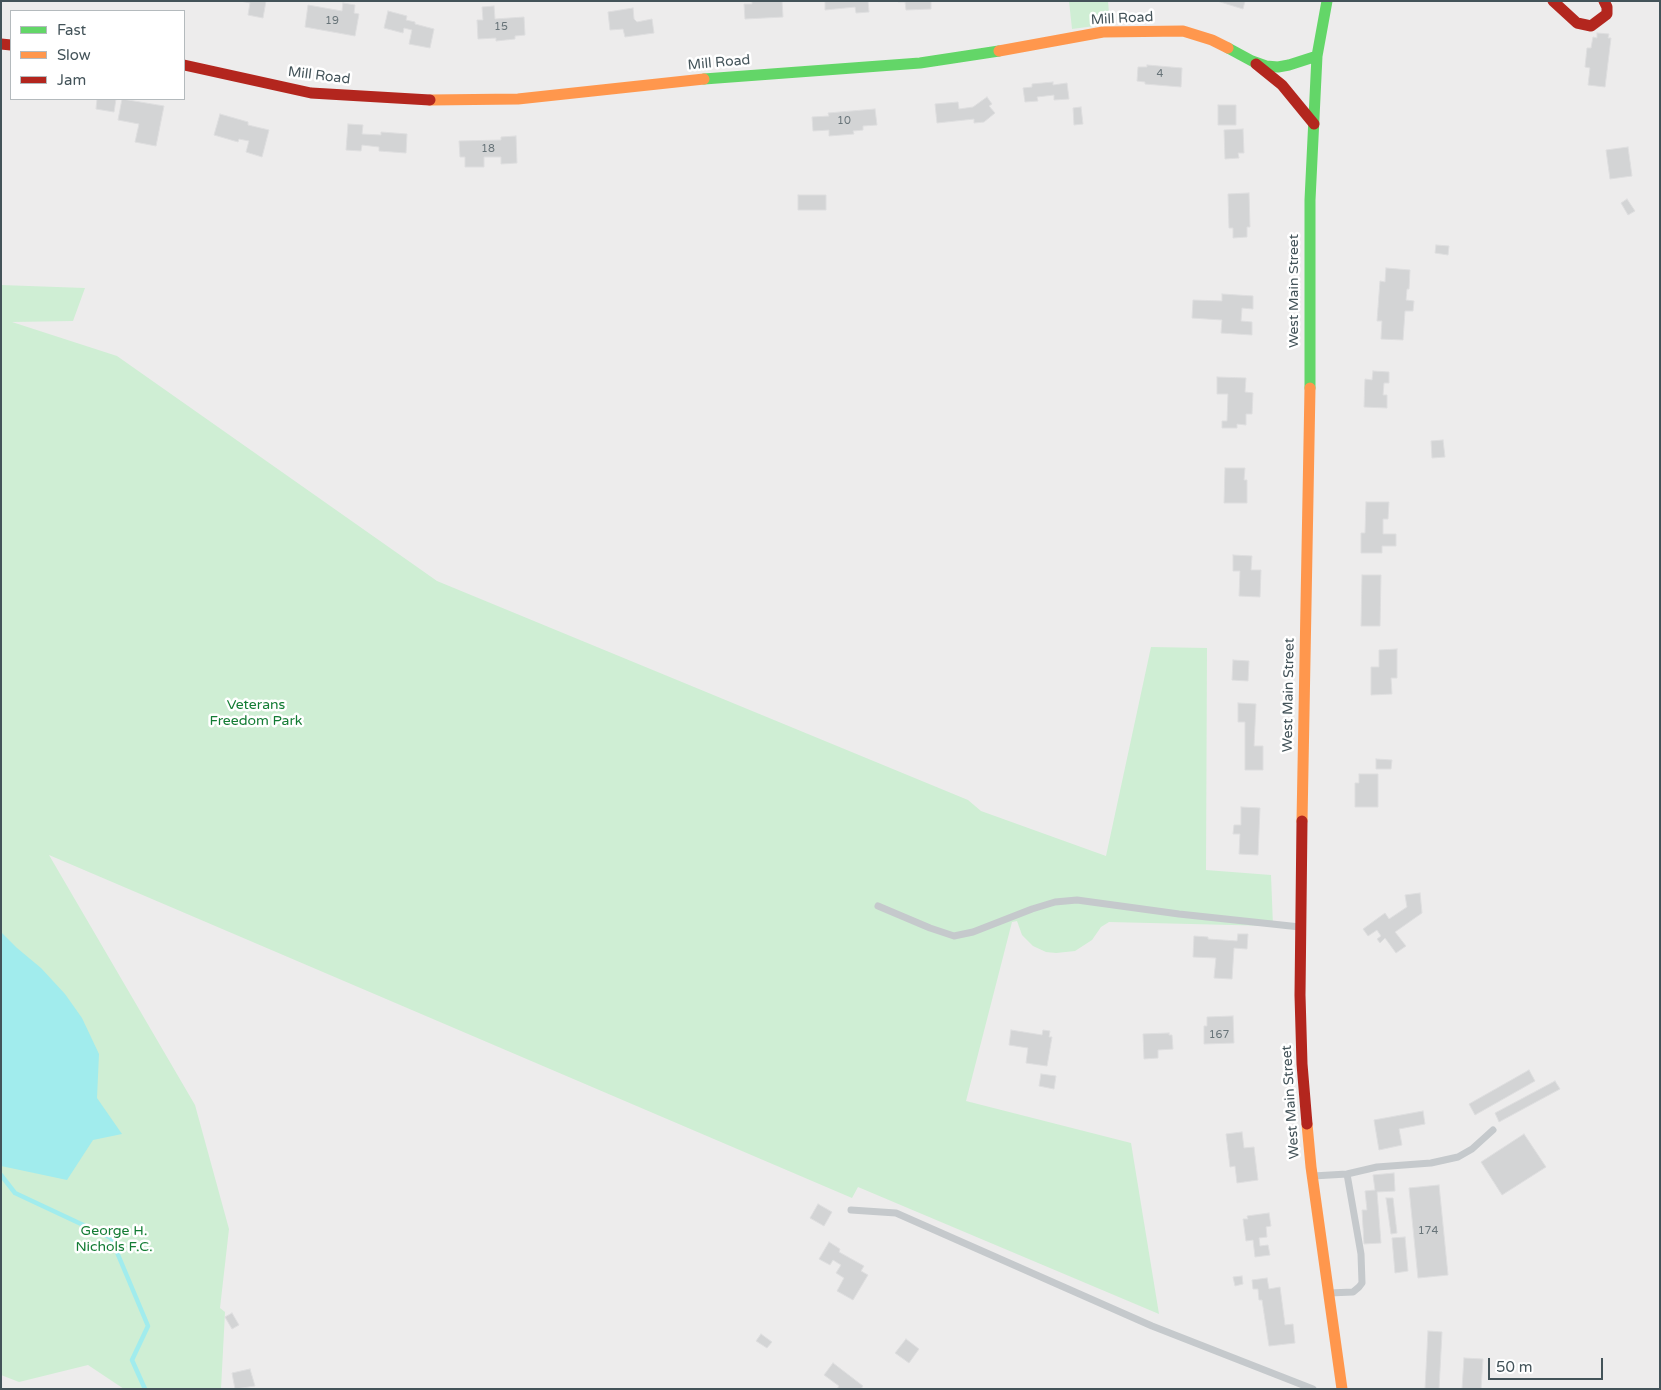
<!DOCTYPE html>
<html>
<head>
<meta charset="utf-8">
<style>
  body { margin:0 }
  #map { position:relative; width:1661px; height:1390px; overflow:hidden; background:#edecec; font-family:"Varela Round",sans-serif }
  canvas { display:block }
  .frame { position:absolute; inset:0; border:2px solid #435359; pointer-events:none }
  .legend { position:absolute; left:10px; top:10px; width:175px; height:90px; box-sizing:border-box; background:#fff; border:1px solid #b4babd; margin:0; padding:6px 9px; list-style:none; font-size:15px; color:#435359 }
  .legend li { display:flex; align-items:center; gap:10px; height:25px }
  .legend b { width:25px; border:1px solid #b4babd }
  .scale { position:absolute; left:1488px; top:1358px; width:115px; height:22px; box-sizing:border-box; border:2px solid #435359; border-top:0; padding-left:6px; font-size:15px; line-height:18px; white-space:nowrap; color:#435359; -webkit-text-stroke:4px #fff; paint-order:stroke }
</style>
</head>
<body>
<div id="map">
<canvas width="1661" height="1390"></canvas>
<div class="frame"></div>
<ul class="legend">
<li><b style="height:6px;background:#63d668"></b>Fast</li>
<li><b style="height:6px;background:#ff974d"></b>Slow</li>
<li><b style="height:6px;background:#b3261e"></b>Jam</li>
</ul>
<div class="scale">50 m</div>
</div>
<script>
const c = document.querySelector('canvas').getContext('2d');
c.lineJoin = 'round';
function paint(path, color) {
  c.fillStyle = color;
  c.fill(path, 'evenodd');
}
function toPath(rows) {
  const path = new Path2D();
  for (const r of rows) {
    path.moveTo(r[0], r[1]);
    for (let i = 2; i < r.length; i += 2) path.lineTo(r[i], r[i + 1]);
  }
  return path;
}
function strokePath(path, color, width, dash) {
  c.strokeStyle = color;
  c.lineWidth = width;
  c.lineCap = dash ? 'butt' : 'round';
  c.setLineDash(dash || []);
  c.stroke(path);
}
function drawText(font, color, halo, rows, align = 'center') {
  c.font = font + ' "Varela Round",sans-serif';
  c.lineWidth = 5;
  c.setLineDash([]);
  c.textBaseline = 'middle';
  c.strokeStyle = halo;
  c.fillStyle = color;
  for (const [text, x, y, turn = 0] of rows) {
    c.save();
    c.translate(x, y);
    c.rotate((+turn || 0) * Math.PI / 180);
    c.textAlign = isNaN(turn) ? turn : align;
    if (halo) c.strokeText(text, 0, 0);
    c.fillText(text, 0, 0);
    c.restore();
  }
}
const green = toPath([
  [1069,1,1108,1,1110,24,1072,29],
  [1,285,85,288,73,321,12,322,117,356,437,581,968,800,981,811,1106,856,1151,647,1207,648,1206,870,1271,875,1273,926,1109,922,1101,927,1092,940,1075,951,1056,953,1046,952,1033,946,1022,935,1017,921,1012,922,966,1101,1131,1143,1159,1314,858,1187,852,1198,49,855,195,1105,229,1229,220,1308,225,1312,221,1389,124,1389,88,1365,19,1382,1,1375]
]);
const water = toPath([
  [1,932,17,948,41,968,65,994,82,1018,99,1054,97,1098,122,1134,93,1140,67,1180,1,1166]
]);
const stream = toPath([
  [1,1175,15,1193,111,1238,148,1326,132,1360,145,1389]
]);
const building = toPath([
  [240,1,266,1,263,18,248,15,250,3,240,1],
  [752,1,782,1,783,17,745,19,744,4,752,4,752,1],
  [825,1,868,1,869,12,856,13,855,7,825,10,825,1],
  [898,1,931,1,931,9,906,10,905,2,898,2,898,1],
  [1217,1,1245,1,1243,9,1217,1],
  [343,3,355,5,354,13,359,14,355,36,305,27,308,5,342,11,343,3],
  [494,6,495,19,524,17,525,35,515,36,515,39,496,41,496,38,478,39,477,20,483,20,482,7,494,6],
  [633,8,634,19,637,22,652,19,654,33,625,37,623,29,610,30,608,12,633,8],
  [388,11,407,16,406,20,415,22,415,24,434,29,430,48,409,44,412,30,404,28,403,33,384,28,388,11],
  [1597,33,1609,34,1608,38,1611,38,1605,87,1588,85,1590,68,1585,67,1587,48,1591,48,1593,37,1597,38,1597,33],
  [1147,65,1182,68,1181,87,1145,84,1145,82,1137,81,1138,67,1147,67,1147,65],
  [1053,82,1053,85,1067,83,1069,99,1054,100,1054,95,1037,97,1038,101,1025,102,1023,88,1032,87,1032,84,1053,82],
  [987,97,992,104,989,106,995,113,984,122,974,123,974,119,937,123,935,104,958,102,959,109,973,107,987,97],
  [97,99,116,99,114,112,96,109,97,99],
  [122,99,164,106,156,146,135,142,139,124,118,120,122,99],
  [1218,105,1236,105,1236,125,1218,125,1218,105],
  [1081,107,1083,124,1074,125,1073,108,1081,107],
  [875,109,877,125,863,126,863,130,853,131,854,134,829,136,829,130,813,131,812,117,829,116,828,113,875,109],
  [220,114,248,122,248,125,269,130,262,157,246,152,249,141,239,139,238,142,214,135,220,114],
  [348,124,363,125,362,134,381,135,381,132,407,134,406,153,379,151,379,147,362,145,361,151,346,150,348,124],
  [1243,129,1244,153,1238,153,1239,158,1225,159,1224,130,1243,129],
  [516,136,517,163,501,164,501,157,484,157,484,167,465,167,465,157,460,157,459,141,501,140,501,137,516,136],
  [1628,147,1632,176,1610,179,1606,150,1628,147],
  [1249,193,1250,227,1247,227,1247,237,1233,238,1233,228,1229,228,1228,194,1249,193],
  [798,195,826,195,826,210,798,210,798,195],
  [1627,199,1635,211,1628,215,1621,203,1627,199],
  [1436,245,1449,246,1448,255,1435,253,1436,245],
  [1386,268,1410,270,1409,289,1407,289,1406,300,1414,301,1413,311,1405,311,1403,340,1381,339,1382,321,1377,321,1380,281,1385,282,1386,268],
  [1222,294,1253,296,1253,309,1242,308,1241,321,1252,322,1252,335,1221,333,1222,320,1192,318,1193,300,1222,301,1222,294],
  [1373,371,1389,372,1389,383,1384,383,1383,395,1387,395,1387,408,1364,407,1365,379,1372,380,1373,371],
  [1217,377,1246,378,1245,392,1253,393,1252,414,1246,414,1246,425,1237,424,1237,428,1222,428,1222,421,1227,421,1228,394,1217,394,1217,377],
  [1443,440,1445,457,1432,458,1431,441,1443,440],
  [1225,468,1245,468,1244,480,1247,480,1247,503,1224,503,1225,468],
  [1366,502,1389,502,1388,519,1383,519,1383,534,1396,534,1396,546,1382,546,1382,553,1361,553,1361,533,1365,533,1366,502],
  [1233,555,1252,556,1251,570,1261,570,1260,597,1239,596,1240,571,1233,571,1233,555],
  [1362,575,1381,575,1380,626,1361,626,1362,575],
  [1397,649,1397,678,1391,678,1392,694,1371,695,1371,667,1379,667,1379,650,1397,649],
  [1233,660,1249,661,1248,681,1232,680,1233,660],
  [1238,703,1256,704,1254,746,1263,746,1263,770,1245,770,1245,722,1238,722,1238,703],
  [1376,759,1392,760,1391,769,1376,769,1376,759],
  [1359,774,1378,774,1378,807,1355,807,1355,783,1359,783,1359,774],
  [1241,807,1260,808,1258,855,1239,854,1240,834,1233,834,1234,825,1241,825,1241,807],
  [1420,893,1422,913,1395,932,1406,946,1396,953,1385,938,1380,943,1377,939,1381,936,1377,930,1368,936,1363,929,1385,913,1389,919,1407,907,1405,895,1420,893],
  [1238,934,1248,934,1247,949,1234,948,1232,979,1214,978,1216,958,1193,957,1194,936,1208,937,1208,939,1237,941,1238,934],
  [1233,1016,1234,1043,1204,1044,1204,1026,1207,1026,1207,1017,1233,1016],
  [1011,1030,1042,1035,1043,1030,1050,1031,1049,1037,1052,1037,1047,1066,1026,1063,1028,1048,1009,1045,1011,1030],
  [1169,1033,1169,1035,1172,1035,1173,1049,1158,1050,1158,1058,1144,1059,1143,1034,1169,1033],
  [1529,1070,1535,1081,1475,1115,1469,1104,1529,1070],
  [1041,1074,1056,1076,1054,1089,1039,1086,1041,1074],
  [1555,1081,1560,1089,1499,1122,1495,1113,1555,1081],
  [1423,1111,1425,1124,1399,1129,1402,1145,1379,1150,1374,1120,1423,1111],
  [1242,1132,1244,1148,1254,1147,1258,1180,1237,1183,1235,1166,1230,1167,1226,1134,1242,1132],
  [1524,1134,1546,1167,1502,1195,1481,1162,1524,1134],
  [1394,1173,1395,1191,1377,1192,1381,1243,1364,1244,1362,1210,1367,1210,1365,1191,1375,1190,1373,1175,1394,1173],
  [1439,1185,1448,1275,1418,1278,1409,1188,1439,1185],
  [1386,1198,1393,1198,1397,1233,1391,1234,1386,1198],
  [818,1204,832,1212,824,1226,810,1218,818,1204],
  [1269,1213,1271,1226,1266,1227,1267,1237,1259,1238,1260,1246,1268,1245,1270,1255,1255,1257,1253,1240,1246,1241,1243,1219,1248,1219,1247,1216,1269,1213],
  [1405,1237,1408,1271,1395,1273,1392,1238,1405,1237],
  [829,1242,840,1249,839,1252,864,1266,861,1271,868,1275,853,1300,837,1291,844,1278,836,1273,841,1265,833,1260,830,1265,819,1259,829,1242],
  [1242,1276,1243,1284,1235,1286,1233,1277,1242,1276],
  [1267,1278,1269,1289,1280,1287,1285,1325,1293,1324,1295,1343,1269,1346,1262,1300,1259,1300,1258,1289,1253,1289,1252,1280,1267,1278],
  [232,1313,239,1325,232,1329,225,1317,232,1313],
  [1428,1331,1442,1332,1439,1389,1425,1389,1428,1331],
  [761,1334,772,1342,767,1348,756,1341,761,1334],
  [906,1339,919,1349,909,1363,895,1353,906,1339],
  [1464,1358,1483,1359,1481,1389,1462,1389,1464,1358],
  [833,1363,863,1386,861,1389,837,1389,839,1386,824,1375,833,1363],
  [250,1369,255,1386,235,1389,232,1373,250,1369]
]);
const lane = toPath([
  [878,906,930,928,954,936,973,932,1032,909,1055,902,1077,900,1179,914,1300,927],
  [1313,1176,1347,1174,1377,1167,1431,1163,1458,1157,1472,1149,1493,1130],
  [851,1210,896,1213,1152,1326,1313,1389],
  [1329,1293,1353,1292,1359,1287,1362,1283,1361,1254,1347,1174]
]);
const fast = toPath([
  [1228,48,1252,61,1266,66,1278,67,1289,65,1317,56],
  [704,79,920,63,999,51],
  [1310,388,1310,200,1317,56,1327,1]
]);
const slow = toPath([
  [999,51,1103,32,1183,31,1212,40,1228,48],
  [430,100,518,99,704,79],
  [1302,821,1310,388],
  [1307,1124,1311,1167,1342,1389]
]);
const jam = toPath([
  [1553,1,1577,23,1591,26,1607,14,1607,7,1604,1],
  [1,44,11,45],
  [1256,64,1282,85,1314,124],
  [184,65,311,93,430,100],
  [1302,821,1300,995,1302,1064,1307,1124]
]);
const numberNames = [
  ["19",332,21],
  ["15",501,27],
  ["4",1160,74],
  ["10",844,121],
  ["18",488,149],
  ["167",1219,1035],
  ["174",1428,1231]
];
const streetNames = [
  ["Mill Road",1122,19,-3],
  ["Mill Road",719,63,-5],
  ["Mill Road",319,76,7],
  ["West Main Street",1294,291,-90],
  ["West Main Street",1289,695,-89],
  ["West Main Street",1291,1102,-94]
];
const parkNames = [
  ["Veterans",256,705],
  ["Freedom Park",256,721],
  ["George H.",114,1231],
  ["Nichols F.C.",114,1247]
];
paint(green, '#cfeed4');
paint(water, '#a1eced');
strokePath(stream, '#a1eced', 4.5);
paint(building, '#d3d4d5');
strokePath(building, '#dededf', 1);
strokePath(lane, '#c5c9cc', 7);
strokePath(fast, '#63d668', 11);
strokePath(slow, '#ff974d', 11);
strokePath(jam, '#b3261e', 11);
drawText('11px', '#687479', null, numberNames);
drawText('14px', '#435359', '#fff', streetNames);
drawText('14px', '#137c34', '#fff', parkNames);
</script>
</body>
</html>
